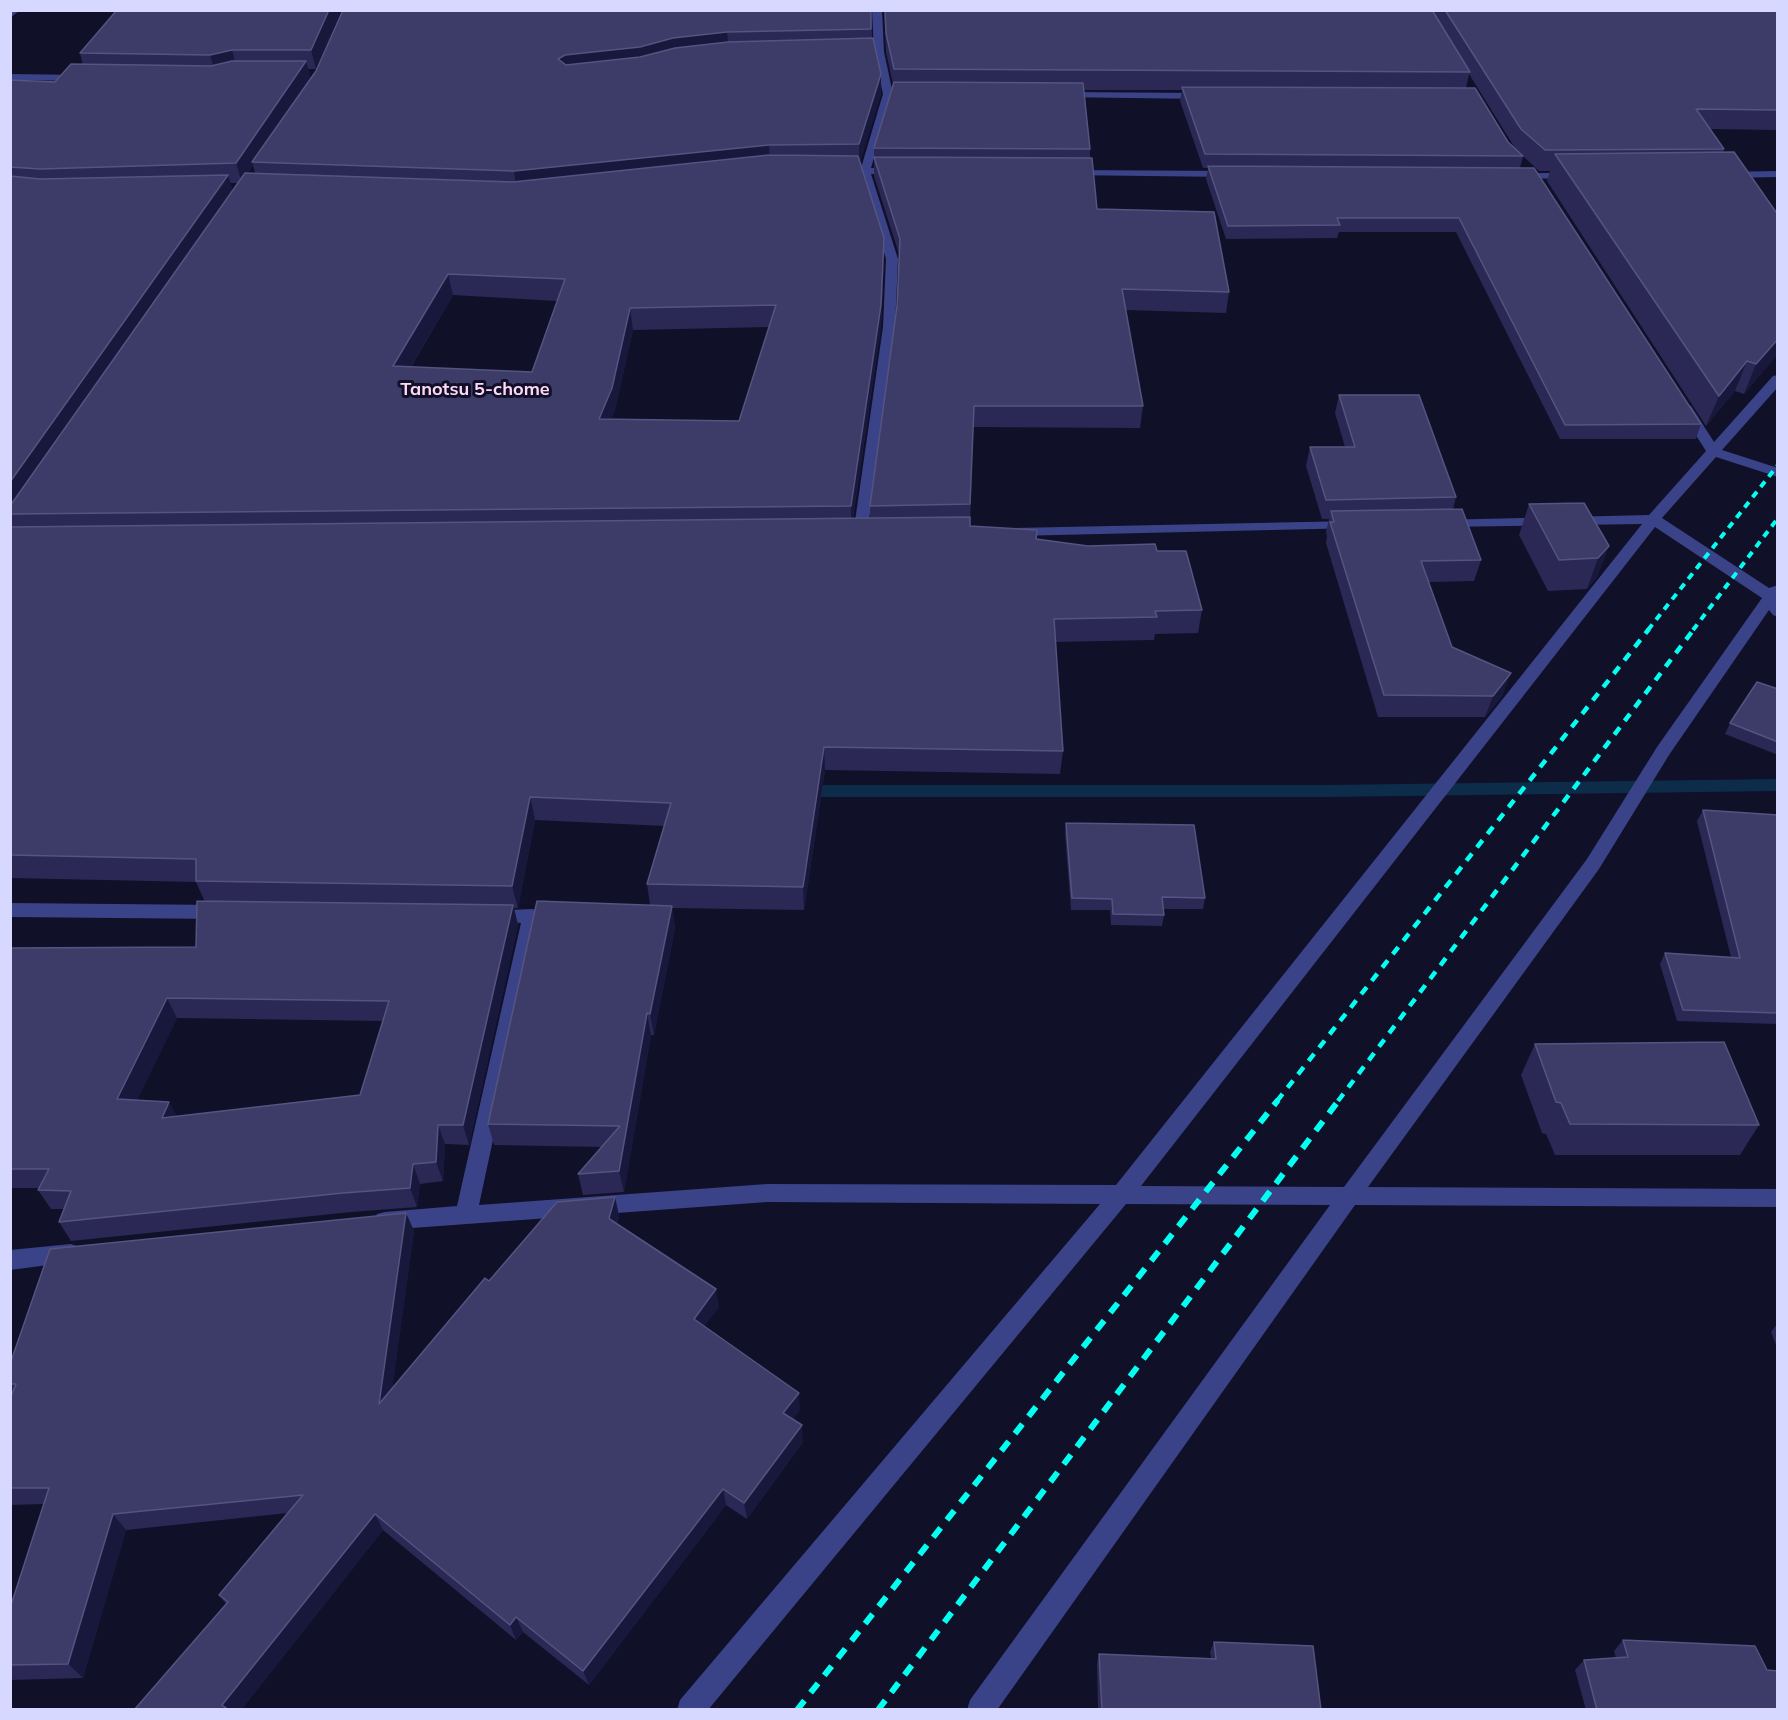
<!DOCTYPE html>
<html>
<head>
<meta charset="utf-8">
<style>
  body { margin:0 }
  #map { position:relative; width:1788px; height:1720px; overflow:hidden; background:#101028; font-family:Mulish,sans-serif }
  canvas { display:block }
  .frame { position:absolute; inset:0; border:12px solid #d6d8ff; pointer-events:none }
</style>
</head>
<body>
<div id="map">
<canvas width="1788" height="1720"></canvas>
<div class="frame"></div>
</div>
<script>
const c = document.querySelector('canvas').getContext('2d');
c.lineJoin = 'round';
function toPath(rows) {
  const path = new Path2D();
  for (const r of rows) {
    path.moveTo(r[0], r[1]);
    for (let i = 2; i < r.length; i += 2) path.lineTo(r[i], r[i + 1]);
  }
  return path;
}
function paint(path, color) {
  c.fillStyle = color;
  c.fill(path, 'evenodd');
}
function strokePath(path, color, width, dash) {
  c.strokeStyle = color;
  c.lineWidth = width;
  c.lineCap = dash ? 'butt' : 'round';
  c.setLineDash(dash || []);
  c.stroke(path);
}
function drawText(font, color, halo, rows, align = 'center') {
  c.font = font + ' Mulish,sans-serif';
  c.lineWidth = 6;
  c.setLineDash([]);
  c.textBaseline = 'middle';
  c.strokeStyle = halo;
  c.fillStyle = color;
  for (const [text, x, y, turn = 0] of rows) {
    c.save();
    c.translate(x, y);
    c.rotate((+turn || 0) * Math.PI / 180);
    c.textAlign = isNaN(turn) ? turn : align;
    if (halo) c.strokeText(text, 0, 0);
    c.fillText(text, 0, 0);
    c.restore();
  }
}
const stream = toPath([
  [1778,779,1778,791,1326,797,798,797,789,791,798,785,1326,785,1778,779]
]);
const minor = toPath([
  [10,10,20,10,10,18,10,10],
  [872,10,882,10,884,52,893,94,871,168,897,168,902,171,897,174,871,174,898,259,895,327,867,535,860,539,853,535,883,327,886,259,861,174,840,174,835,171,840,168,861,168,883,94,874,52,872,10],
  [10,74,83,75,88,78,83,81,10,80,10,74],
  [1061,92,1205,93,1210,96,1205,99,1057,97,1057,93,1061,92],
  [1068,170,1230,171,1235,174,1230,177,1064,175,1064,171,1068,170],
  [1778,171,1778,177,1725,178,1720,175,1725,172,1778,171],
  [1515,173,1572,173,1577,176,1572,179,1511,178,1510,176,1515,173],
  [1778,375,1778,387,1722,450,1778,468,1778,477,1716,457,1662,518,1769,588,1778,585,1778,617,1773,615,1769,610,1669,755,1599,869,1368,1187,1778,1189,1778,1207,1355,1205,997,1710,967,1710,970,1700,1330,1205,1126,1204,708,1710,677,1710,680,1700,1100,1204,767,1202,385,1230,377,1228,374,1221,377,1214,385,1212,457,1206,521,923,485,921,483,916,485,911,532,909,539,911,541,916,479,1205,767,1184,1116,1185,1642,524,1443,527,1436,523,1438,520,1649,515,1706,451,1679,409,1681,406,1691,406,1714,442,1773,376,1778,375],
  [1655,527,1762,598,1657,747,1587,859,1344,1187,1141,1186,1655,527],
  [1353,521,1360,525,1358,528,1014,536,1007,532,1014,528,1353,521],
  [10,903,221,905,228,907,230,912,228,917,221,919,10,917,10,903],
  [71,1244,79,1247,82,1254,79,1261,10,1270,10,1250,71,1244]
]);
const railFar2 = toPath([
  [1648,630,1778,465],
  [1693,630,1778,518]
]);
const railFar1 = toPath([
  [1277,1101,1649,629],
  [1338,1101,1694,629]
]);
const rail = toPath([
  [797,1710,1278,1100],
  [878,1710,1339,1100]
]);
const wall = toPath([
  [341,10,316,69,308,69,311,79,871,10,872,38,881,74,881,94,860,162,884,238,884,259,881,327,853,518,870,518,870,506,897,306,900,257,874,176,874,148,893,84,886,52,884,10,1778,10,1778,130,1710,129,1724,149,1723,153,1778,354,1744,394,1735,391,1706,426,1547,181,1550,171,1539,171,1523,156,1520,168,1701,424,1696,439,1560,439,1456,232,1339,232,1337,238,1226,239,1206,179,1208,168,1203,168,1180,101,1182,90,1084,90,1090,149,1090,158,1097,209,1229,292,1226,313,1126,310,1143,406,1140,428,973,427,970,526,1036,539,1088,546,1157,551,1202,610,1198,633,1155,634,1154,640,1055,642,1063,751,1060,774,825,770,804,910,672,908,675,928,654,1035,651,1035,624,1192,583,1195,578,1174,602,1147,494,1145,488,1124,650,905,647,884,665,826,535,820,518,908,514,908,518,925,469,1145,445,1144,443,1181,420,1184,417,1207,351,1212,71,1241,59,1222,64,1209,51,1209,38,1190,39,1188,10,1188,10,948,196,947,205,902,196,882,10,878,10,80,55,82,83,65,80,53],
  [1469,74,1515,148,1508,142,1466,88],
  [253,165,255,173,248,173],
  [230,183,238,183,233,191],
  [453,295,557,301,532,372,411,367],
  [769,327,739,421,611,419,615,410,633,330],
  [177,1018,383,1021,360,1095,177,1116,137,1100],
  [1339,395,1456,497,1453,509,1481,560,1474,581,1428,582,1452,647,1503,695,1485,717,1378,717,1326,543,1327,536,1326,532,1329,519,1322,519,1306,466,1310,447,1345,447,1335,413],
  [1529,504,1609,546,1597,577,1587,589,1548,591,1519,535],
  [1778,689,1778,755,1725,734,1730,723],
  [1703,810,1778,815,1778,1024,1677,1021,1660,964,1665,953,1731,957,1697,821],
  [1066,823,1205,898,1203,909,1163,909,1164,915,1162,926,1111,925,1110,910,1071,910,1065,834],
  [1535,1044,1759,1125,1740,1155,1555,1155,1546,1134,1542,1133,1521,1075],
  [615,1197,619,1216,617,1224,719,1307,704,1326,800,1410,793,1419,803,1442,747,1519,726,1505,589,1685,523,1632,516,1640,383,1530,241,1710,134,1710,226,1604,219,1595,288,1513,126,1530,83,1678,10,1680,10,1608,44,1504,10,1505,10,1399,12,1395,10,1394,10,1364,406,1213,414,1231,392,1389,489,1281],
  [1778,1323,1778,1350,1771,1332],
  [1623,1640,1767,1670,1778,1710,1586,1710,1575,1670,1584,1660,1616,1658,1614,1651],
  [1214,1642,1321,1710,1098,1710,1097,1664,1099,1654,1211,1658,1210,1652]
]);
const shadedWall = toPath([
  [329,10,341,10,316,69,311,50],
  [727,32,729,51,568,74,558,59,565,55,673,38],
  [232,50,237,69,216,74,210,55],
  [306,61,311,79,252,162,253,165,242,183,236,163],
  [881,74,881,94,859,165,859,144],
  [769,145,770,165,517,192,514,171],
  [228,175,234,194,10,514,10,482],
  [884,238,884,259,881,327,851,529,851,506],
  [448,274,453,295,398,388,393,366],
  [630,308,633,330,615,410,602,442,599,419],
  [1778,339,1778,354,1744,394,1756,364],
  [1747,361,1735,391,1706,426,1719,396],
  [1609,546,1597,577,1587,589,1598,558],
  [1511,673,1503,695,1485,717,1493,696],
  [824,747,825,770,804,910,803,887],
  [530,797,535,820,518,908,512,886],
  [513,905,518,925,469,1145,463,1125],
  [672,906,675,928,654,1035,650,1014],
  [167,998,177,1018,128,1119,117,1099],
  [647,1013,651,1035,624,1192,619,1171],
  [169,1102,180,1122,162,1118],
  [438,1125,445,1144,443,1181,436,1162],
  [413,1164,420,1184,417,1207,410,1188],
  [615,1197,619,1216,613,1236,609,1218],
  [406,1213,414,1231,388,1421,379,1404],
  [716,1289,719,1307,697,1336,694,1319],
  [799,1393,800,1410,785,1430,783,1413],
  [802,1425,803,1442,747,1519,744,1503],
  [723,1489,726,1505,589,1685,583,1671],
  [113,1514,126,1530,83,1678,68,1664],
  [375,1514,383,1530,241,1710,226,1710,222,1705],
  [516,1617,523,1632,516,1640,510,1625]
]);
const building = toPath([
  [117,10,329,10,311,50,232,50,210,55,80,53,117,10],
  [343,10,871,10,871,29,727,32,673,38,640,47,565,55,558,59,566,65,640,57,675,48,728,42,873,38,881,74,859,144,769,145,514,171,252,162,316,71,343,10],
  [885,10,1432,10,1470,72,894,69,886,33,885,10],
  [1445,10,1778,10,1778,110,1696,109,1724,149,1545,150,1521,129,1445,10],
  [232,61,306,61,236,163,40,169,10,167,10,80,55,82,71,64,211,66,232,61],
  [894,82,1083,83,1090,149,874,148,894,82],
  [1182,87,1475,88,1508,142,1523,156,1205,154,1182,87],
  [1734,152,1778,215,1778,339,1756,364,1747,361,1719,396,1555,154,1734,152],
  [769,155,858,156,884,238,881,305,851,506,10,514,10,506,245,173,513,182,769,155],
  [448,274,565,279,532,372,393,366,448,274],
  [776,305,739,421,599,419,612,388,630,308,776,305],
  [874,157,1092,158,1097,209,1214,212,1229,292,1122,289,1143,406,974,406,970,504,870,506,897,306,900,239,874,157],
  [1208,166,1534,168,1701,424,1565,425,1459,218,1337,218,1340,225,1228,226,1208,166],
  [228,175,10,482,10,176,40,179,228,175],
  [1339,395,1419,395,1456,497,1326,500,1310,447,1355,447,1339,395],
  [1584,503,1609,546,1598,558,1559,560,1529,504,1584,503],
  [1462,509,1481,560,1421,561,1452,647,1511,673,1493,696,1384,695,1330,522,1334,522,1331,511,1462,509],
  [970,517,970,526,1037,530,1036,539,1088,546,1155,544,1157,551,1186,551,1202,610,1155,611,1157,617,1054,619,1063,751,824,747,803,887,647,884,671,803,530,797,512,886,196,881,196,859,10,855,10,527,970,517],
  [1757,682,1778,689,1778,742,1730,723,1757,682],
  [1703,810,1778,815,1778,1013,1683,1010,1665,953,1740,958,1703,810],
  [1066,823,1194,825,1205,898,1162,897,1164,915,1113,914,1112,899,1072,898,1066,823],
  [197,901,513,905,463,1125,438,1125,436,1162,413,1164,410,1188,343,1193,59,1222,71,1191,38,1190,49,1169,10,1169,10,948,196,947,197,901],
  [167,998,389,1001,360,1095,162,1118,169,1102,117,1099,167,998],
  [537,901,672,906,650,1014,647,1013,619,1171,578,1174,620,1126,488,1124,537,901],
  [1724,1042,1759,1125,1570,1124,1561,1103,1556,1102,1535,1044,1724,1042],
  [615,1197,609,1218,611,1220,716,1289,694,1319,799,1393,783,1413,802,1425,744,1503,723,1489,583,1671,516,1617,510,1625,375,1514,222,1705,229,1710,134,1710,228,1602,219,1595,303,1495,113,1514,68,1664,10,1665,10,1608,49,1488,10,1488,10,1399,16,1384,10,1384,10,1364,50,1249,406,1213,379,1404,485,1278,489,1281,557,1202,615,1197],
  [1623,1640,1755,1646,1767,1670,1778,1671,1778,1710,1597,1710,1584,1660,1628,1657,1623,1640],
  [1214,1642,1313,1646,1321,1710,1102,1710,1099,1654,1216,1659,1214,1642]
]);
const farNeighbourhoodnames = [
  ["Tanotsu 5-chome",475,390]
];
paint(stream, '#0c2c4a');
paint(minor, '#3a4387');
strokePath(railFar2, '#02fff1', 4, [7, 6]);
strokePath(railFar1, '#02fff1', 4.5, [9, 8]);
strokePath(rail, '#02fff1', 6, [12, 10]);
paint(wall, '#2b2856');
paint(shadedWall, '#18173c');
paint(building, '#3d3b68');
strokePath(building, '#555480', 1.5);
drawText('bold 18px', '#ffd8f7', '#101028', farNeighbourhoodnames);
</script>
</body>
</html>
